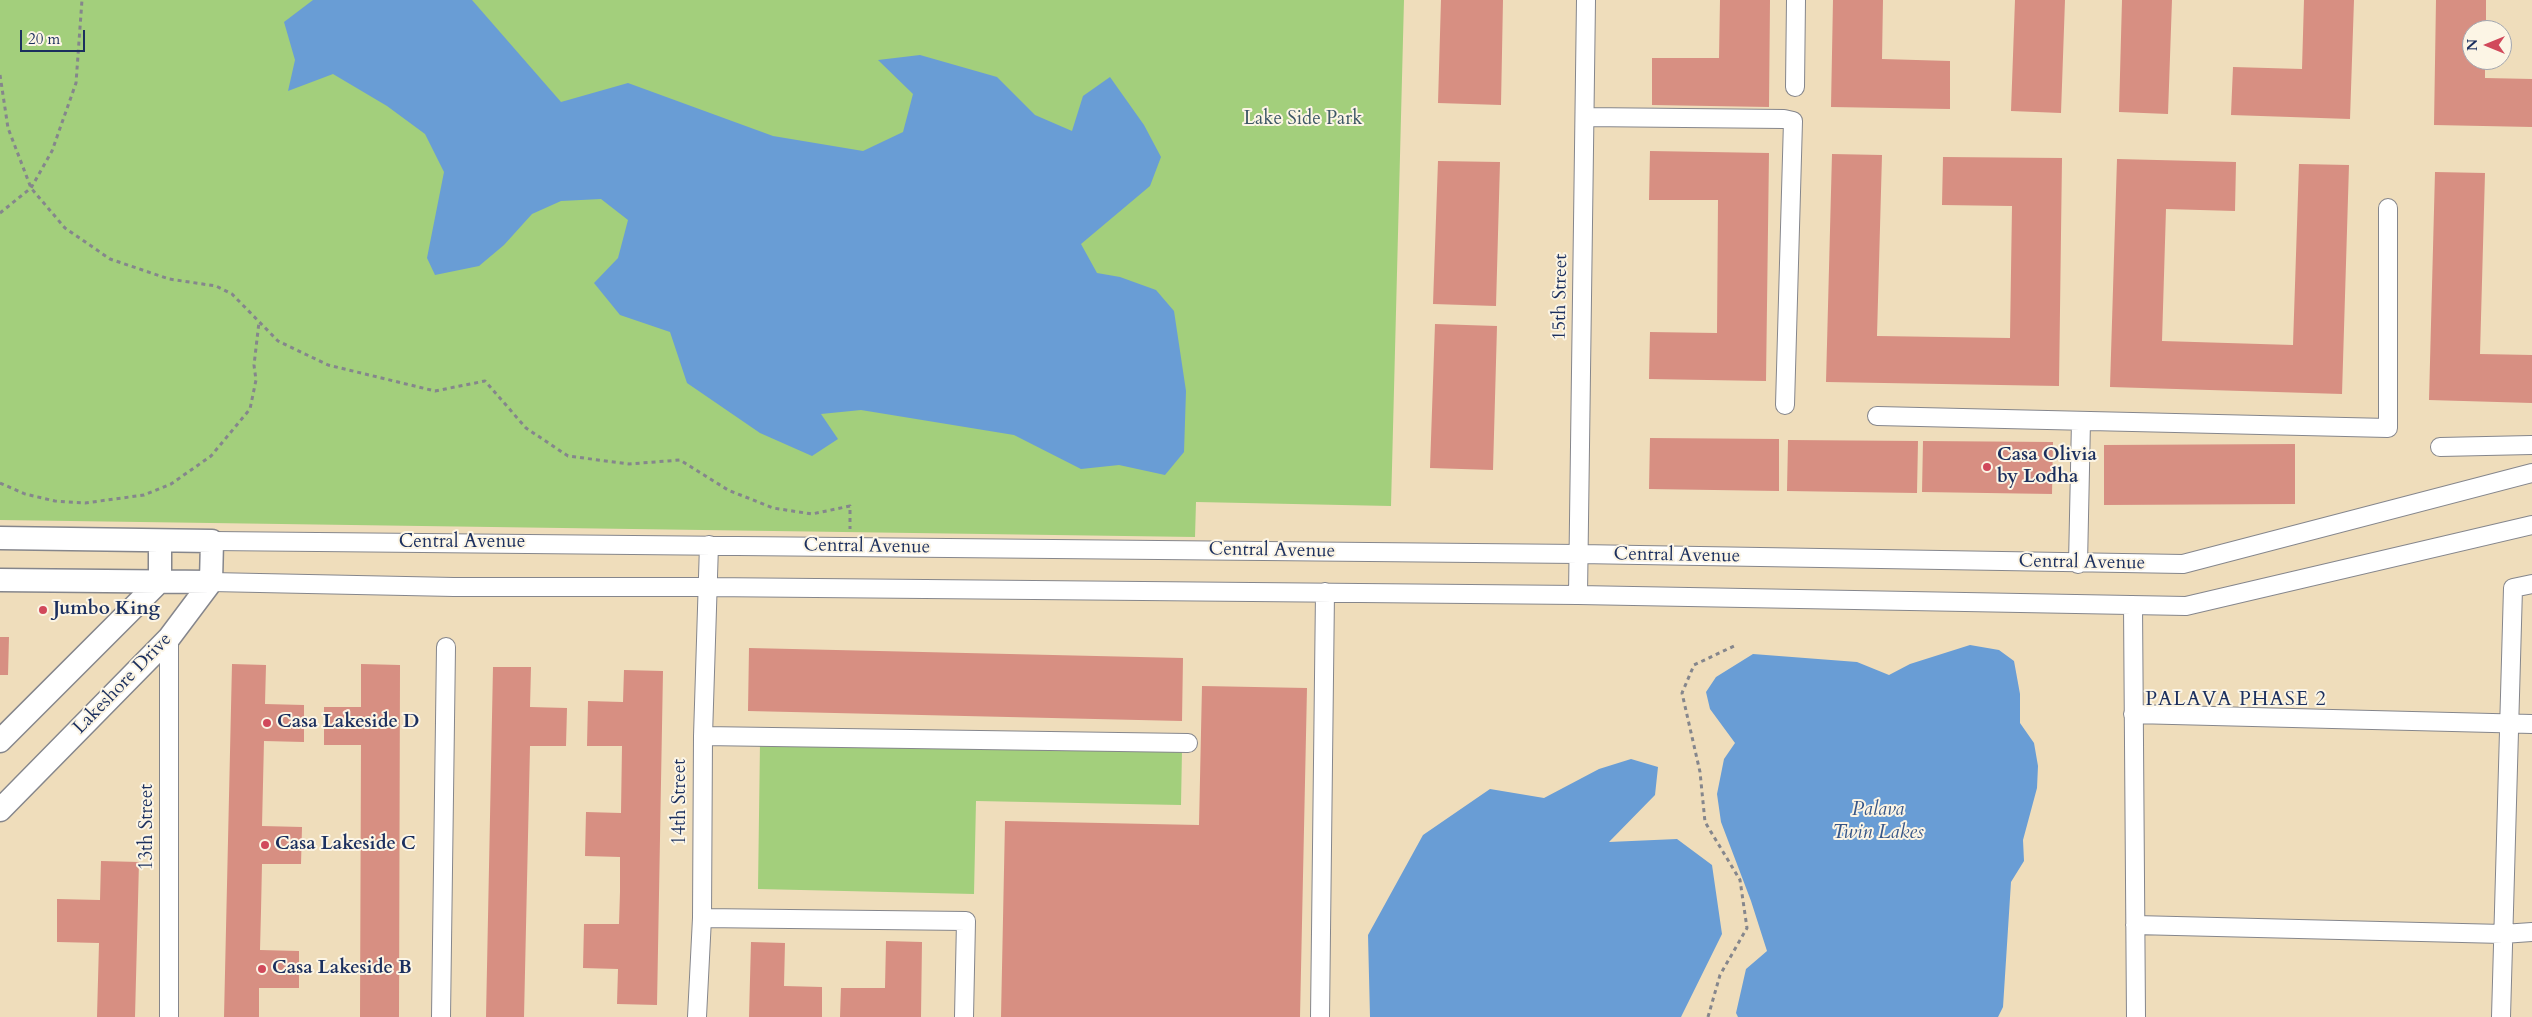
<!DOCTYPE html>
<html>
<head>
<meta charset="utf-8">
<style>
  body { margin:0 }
  #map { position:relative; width:2532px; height:1017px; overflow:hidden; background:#efddbb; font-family:Cardo,serif }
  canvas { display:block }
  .north { position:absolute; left:2462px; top:20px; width:50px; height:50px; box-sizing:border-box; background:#fcf5e5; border:1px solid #a2a6af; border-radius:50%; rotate:270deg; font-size:14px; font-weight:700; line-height:20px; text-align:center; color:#1b2f5e }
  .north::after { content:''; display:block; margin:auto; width:18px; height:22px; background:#d1495b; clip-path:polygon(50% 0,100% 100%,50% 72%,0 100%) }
  .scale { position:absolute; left:20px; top:30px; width:65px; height:22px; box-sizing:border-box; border:2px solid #1b2f5e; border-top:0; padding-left:6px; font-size:15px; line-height:18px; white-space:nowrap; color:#1b2f5e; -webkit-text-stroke:4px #fcf5e5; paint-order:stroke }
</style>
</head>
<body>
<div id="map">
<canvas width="2532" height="1017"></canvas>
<div class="north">N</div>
<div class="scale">20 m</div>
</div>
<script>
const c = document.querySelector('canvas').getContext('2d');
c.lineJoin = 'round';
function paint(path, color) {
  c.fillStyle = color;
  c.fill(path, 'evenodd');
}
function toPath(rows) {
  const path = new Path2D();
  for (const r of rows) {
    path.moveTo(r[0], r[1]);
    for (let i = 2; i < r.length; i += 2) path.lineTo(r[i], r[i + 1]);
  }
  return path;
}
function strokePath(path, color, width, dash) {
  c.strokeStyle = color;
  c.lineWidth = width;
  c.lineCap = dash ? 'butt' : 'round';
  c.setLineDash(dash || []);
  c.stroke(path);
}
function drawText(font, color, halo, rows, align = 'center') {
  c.font = font + ' Cardo,serif';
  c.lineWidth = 4;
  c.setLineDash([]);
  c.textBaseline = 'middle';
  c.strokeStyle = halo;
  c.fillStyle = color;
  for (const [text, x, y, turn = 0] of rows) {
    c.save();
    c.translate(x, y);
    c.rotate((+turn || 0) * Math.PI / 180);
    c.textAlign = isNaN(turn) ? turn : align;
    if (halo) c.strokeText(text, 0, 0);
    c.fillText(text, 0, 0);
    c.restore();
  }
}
const green = toPath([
  [0,0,1404,0,1391,506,1196,502,1195,537,0,520],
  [760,742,1182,750,1181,805,976,801,974,894,758,889]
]);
const water = toPath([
  [313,0,472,0,561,102,628,83,773,136,863,151,903,132,913,94,878,60,920,55,997,77,1035,115,1072,131,1083,96,1110,77,1144,125,1161,157,1150,186,1081,244,1097,273,1120,277,1156,290,1174,311,1186,391,1184,452,1165,475,1119,465,1081,469,1014,435,861,410,821,414,838,439,812,456,760,433,687,383,670,332,620,315,594,283,618,258,628,220,601,199,561,201,532,214,504,245,479,266,435,275,427,258,444,172,425,134,387,106,333,74,288,91,295,60,284,22],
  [1970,645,1999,650,2014,661,2020,694,2020,723,2034,743,2038,766,2037,788,2023,840,2024,861,2011,882,2003,1007,1998,1017,1738,1017,1736,1013,1746,969,1767,951,1751,901,1721,822,1717,794,1724,759,1735,743,1710,709,1706,692,1716,677,1753,654,1857,662,1889,675,1910,664],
  [1631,759,1658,767,1655,795,1609,842,1677,839,1712,865,1722,934,1681,1017,1370,1017,1368,935,1423,835,1490,789,1544,798,1599,769]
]);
const building = toPath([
  [1441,0,1503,0,1501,105,1438,103],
  [1720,0,1770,0,1769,107,1652,105,1652,58,1719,58],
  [1833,0,1883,0,1882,59,1950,61,1950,109,1831,107],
  [2015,0,2065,0,2061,113,2011,111],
  [2122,0,2172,0,2168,114,2119,112],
  [2304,0,2354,0,2350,119,2231,115,2233,67,2302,69],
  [2436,0,2486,0,2486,30,2472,30,2472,60,2485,60,2485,78,2532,79,2532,127,2434,125],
  [1650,151,1769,153,1766,381,1649,379,1650,332,1717,333,1718,200,1649,200],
  [1832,154,1882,155,1877,336,1943,337,2010,338,2012,206,1942,205,1943,157,2062,158,2059,386,1826,382],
  [2117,159,2236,162,2235,211,2166,209,2162,341,2293,345,2299,164,2349,165,2342,394,2110,387],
  [1438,161,1500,162,1496,306,1433,304],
  [2435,172,2485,173,2480,354,2532,355,2532,403,2429,400],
  [1435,324,1497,326,1493,470,1430,468],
  [1650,438,1779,439,1779,491,1649,489],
  [1788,440,1918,441,1917,493,1787,491],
  [1923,441,2053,442,2052,494,1922,492],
  [2295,444,2295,504,2104,505,2104,445],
  [0,637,9,637,8,675,0,675],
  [749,648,1183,658,1182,721,748,711],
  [232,664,266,665,265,704,304,705,304,742,264,741,262,826,302,827,301,864,262,864,261,911,260,950,299,951,299,988,259,988,259,1017,224,1017],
  [361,664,400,665,399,1017,360,1017,361,745,324,745,324,707,361,707],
  [493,667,531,667,530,707,567,708,566,746,530,746,524,1017,486,1017],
  [624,670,663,671,657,1005,617,1004,618,969,583,968,584,924,619,924,620,892,620,857,585,856,586,812,621,813,622,746,587,746,588,701,623,702],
  [1202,686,1307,688,1300,1017,1001,1017,1005,821,1199,825],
  [101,861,139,862,135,1017,97,1017,99,943,57,942,57,899,100,900],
  [886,941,922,942,921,1017,840,1017,841,988,885,988],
  [751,942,785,943,784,986,822,987,822,1017,749,1017]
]);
const path = toPath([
  [0,75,8,128,31,188,65,228,110,259,169,279,216,286,232,294,278,341,328,365,435,391,485,381,526,428,568,456,629,464,680,460,728,490,773,508,812,514,850,506,850,529],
  [0,213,31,188,52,151,76,83,82,0],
  [0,483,25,494,55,501,85,503,144,495,171,484,211,456,250,409,256,380,254,365,259,322],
  [1708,1017,1720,975,1747,928,1740,880,1705,822,1700,772,1682,693,1694,665,1734,646]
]);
const minor = toPath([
  [1795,87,1796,0],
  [1585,117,1784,119,1793,121,1785,405],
  [1877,416,2388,428,2388,208],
  [2440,447,2532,445],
  [212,541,1579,554,2183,564,2532,473],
  [2078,564,2081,421],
  [211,582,454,587,707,587,1578,595,2186,606,2532,525],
  [1578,595,1586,0],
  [2133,605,2136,1017],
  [2133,714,2532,724],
  [703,736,1188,743],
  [702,918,966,921,964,1017],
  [2135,925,2503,934,2532,932],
  [169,1017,169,638],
  [441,1017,446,647],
  [697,1017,702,918,703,736,709,545],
  [1320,1017,1325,592],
  [2501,1017,2513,588,2532,584]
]);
const tertiary = toPath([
  [0,538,212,541,211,582,169,638,0,810],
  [0,580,211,582],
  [0,741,160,581,160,541]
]);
const markers = [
  [1987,467,5,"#d1495b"],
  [43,610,5,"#d1495b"],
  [267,723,5,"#d1495b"],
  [265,845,5,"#d1495b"],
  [262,969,5,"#d1495b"]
];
const parkNames = [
  ["Lake Side Park",1303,120]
];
const streetNames = [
  ["15th Street",1561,297,-89],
  ["Central Avenue",462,543],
  ["Central Avenue",867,547,1],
  ["Central Avenue",1272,551,1],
  ["Central Avenue",1677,556,1],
  ["Central Avenue",2082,563,1],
  ["Lakeshore Drive",123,684,-46],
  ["14th Street",681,802,-90],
  ["13th Street",148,827,-90]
];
const poiNames = [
  ["Casa Olivia",1997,456],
  ["by Lodha",1997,478],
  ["Jumbo King",53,610],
  ["Casa Lakeside D",277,723],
  ["Casa Lakeside C",275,845],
  ["Casa Lakeside B",272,969]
];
const neighbourhoodNames = [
  ["PALAVA PHASE 2",2236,700]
];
const waterNames = [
  ["Palava",1878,810],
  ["Twin Lakes",1878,833]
];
paint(green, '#a3cf7c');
paint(water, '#699dd5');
paint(building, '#d78f82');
strokePath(minor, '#85868c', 20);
strokePath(tertiary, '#85868c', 25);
strokePath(path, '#85868c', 3, [4, 4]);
strokePath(minor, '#fff', 18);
strokePath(tertiary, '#fff', 22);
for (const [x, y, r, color] of markers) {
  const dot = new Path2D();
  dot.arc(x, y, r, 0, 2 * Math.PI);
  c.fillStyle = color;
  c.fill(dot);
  strokePath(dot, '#fcf5e5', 2);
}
drawText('19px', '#3d5766', '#fcf5e5', parkNames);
drawText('19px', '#1b2f5e', '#fcf5e5', streetNames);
drawText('bold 19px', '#1b2f5e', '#fcf5e5', poiNames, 'left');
c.letterSpacing = '1px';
drawText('20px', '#1b2f5e', '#fcf5e5', neighbourhoodNames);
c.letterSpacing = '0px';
drawText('italic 20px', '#365688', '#fcf5e5', waterNames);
</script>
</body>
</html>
